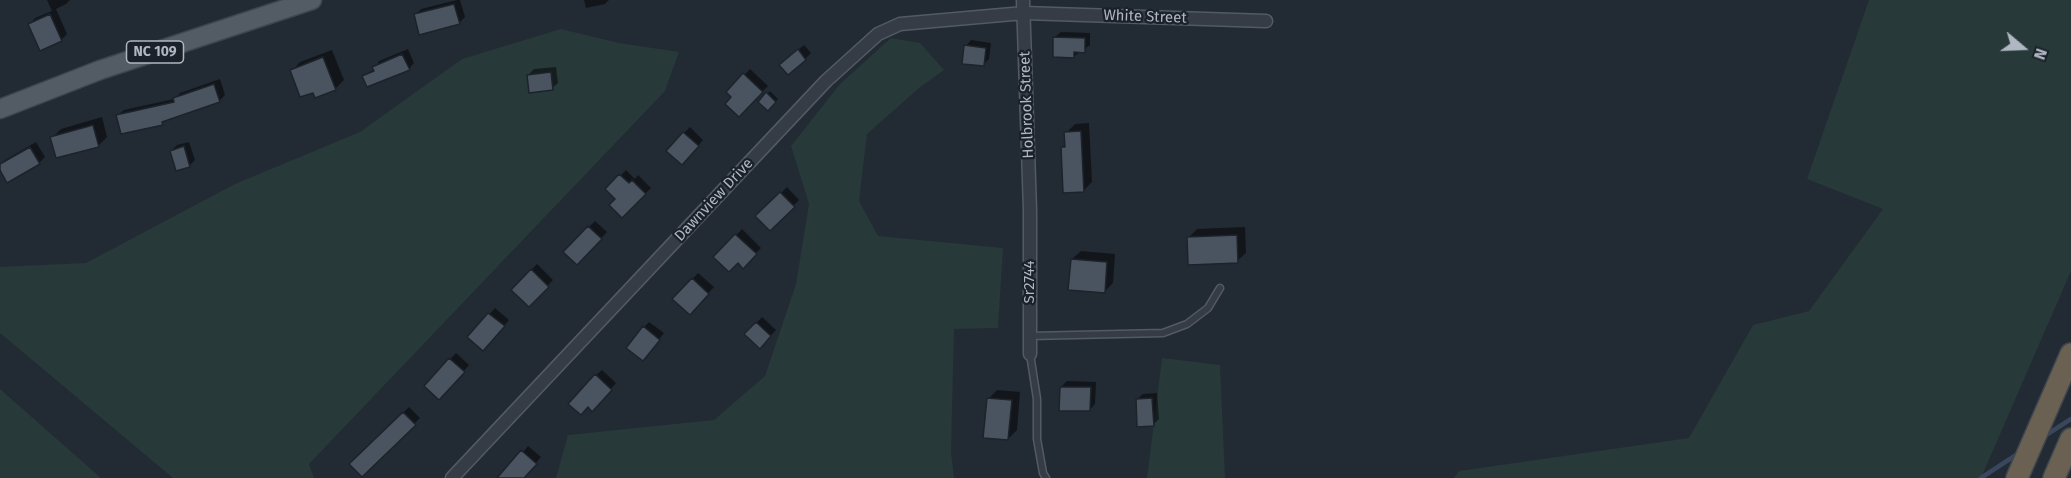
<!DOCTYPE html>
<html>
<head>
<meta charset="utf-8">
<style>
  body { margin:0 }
  #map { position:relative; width:2071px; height:478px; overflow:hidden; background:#222a34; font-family:"Fira Sans",sans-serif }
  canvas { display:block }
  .north { position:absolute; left:1993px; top:18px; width:60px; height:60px; -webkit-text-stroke:4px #1b2129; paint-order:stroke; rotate:109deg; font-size:16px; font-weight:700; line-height:24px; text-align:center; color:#afb7c2 }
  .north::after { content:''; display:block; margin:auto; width:21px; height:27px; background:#afb7c2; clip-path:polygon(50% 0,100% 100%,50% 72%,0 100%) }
</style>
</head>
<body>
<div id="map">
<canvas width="2071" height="478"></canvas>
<div class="north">N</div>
</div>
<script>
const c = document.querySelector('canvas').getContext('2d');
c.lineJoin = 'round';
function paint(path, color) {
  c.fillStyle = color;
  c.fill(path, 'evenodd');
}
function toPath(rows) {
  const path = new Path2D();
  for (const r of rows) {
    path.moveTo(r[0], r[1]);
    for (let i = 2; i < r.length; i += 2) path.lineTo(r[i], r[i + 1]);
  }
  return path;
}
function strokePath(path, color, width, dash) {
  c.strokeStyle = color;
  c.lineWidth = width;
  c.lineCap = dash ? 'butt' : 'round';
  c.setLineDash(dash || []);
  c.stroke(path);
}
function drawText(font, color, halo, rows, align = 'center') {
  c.font = font + ' "Fira Sans",sans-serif';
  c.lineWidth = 4.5;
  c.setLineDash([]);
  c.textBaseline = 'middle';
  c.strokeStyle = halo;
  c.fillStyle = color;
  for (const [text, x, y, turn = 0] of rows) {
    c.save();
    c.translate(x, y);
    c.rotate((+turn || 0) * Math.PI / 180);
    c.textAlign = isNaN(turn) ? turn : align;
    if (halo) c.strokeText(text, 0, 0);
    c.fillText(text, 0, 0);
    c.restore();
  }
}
const green = toPath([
  [1869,0,2071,0,2071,271,1981,478,1454,478,1459,471,1689,438,1753,325,1809,311,1883,209,1807,179],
  [561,29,619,43,679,52,665,91,309,464,314,478,173,478,0,333,0,267,86,263,235,184,360,132,462,59],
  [891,38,920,43,944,70,919,88,867,134,859,201,878,236,1003,248,998,328,954,329,951,452,954,478,556,478,568,435,714,420,765,376,796,284,809,204,791,146,840,84],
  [1162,358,1220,365,1225,478,1147,478],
  [0,389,101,478,0,478]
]);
const shadow = toPath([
  [47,0,70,0,66,4,56,9,67,34,61,40,30,24,35,18,52,11],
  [457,0,460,0,465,17,459,23,415,15,421,9],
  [584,0,609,0,605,4,586,8],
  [1061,32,1090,33,1090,45,1073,57,1055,37],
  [971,40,991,43,989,59,983,65,966,46],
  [804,45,811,53,805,59,787,59],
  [408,49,414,63,409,69,364,76,374,69,379,61],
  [332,50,344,80,335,89,314,91,292,71,300,62],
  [556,67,558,83,552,88,528,75,534,69],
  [750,69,768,86,739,115,733,97,728,92],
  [220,79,225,95,219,101,166,119,162,123,118,115,124,110,174,99,180,93],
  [770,91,778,99,768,109,760,102],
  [102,117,107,137,98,146,52,138,61,129],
  [1089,123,1092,182,1083,191,1062,147,1066,144,1066,133,1075,124],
  [690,127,703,140,688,157,684,133],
  [36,142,45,157,39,163,0,167,5,160],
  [189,142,195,160,189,166,171,151,177,145],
  [626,170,635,179,638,175,651,188,622,216,617,199,607,189],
  [787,187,799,200,770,229,758,216],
  [595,221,607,232,577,263,565,252],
  [1245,227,1246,253,1237,261,1188,238,1197,229],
  [742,229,761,248,743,266,738,261,715,257],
  [1081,251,1115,254,1113,283,1104,292,1072,259],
  [537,264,553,280,529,305,513,290],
  [698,273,714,287,690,313,674,299],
  [495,308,509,320,489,343,469,337],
  [762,317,776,330,760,347,746,334],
  [649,322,664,333,648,354,644,327],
  [456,353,469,365,445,393,426,386],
  [602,370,616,383,598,404,596,375],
  [1067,381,1096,382,1095,404,1090,410,1061,387],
  [997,390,1020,392,1017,430,1008,439,988,399],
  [1157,393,1159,419,1153,425,1137,399,1143,394],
  [409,407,420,418,362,475,351,464],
  [528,446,541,457,523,478,503,478]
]);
const stream = toPath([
  [2043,437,2071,419],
  [1981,478,2019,453]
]);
const building = toPath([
  [454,4,460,24,419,35,414,14,454,4],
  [50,14,62,41,40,51,28,24,50,14],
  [1053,37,1085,38,1085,53,1074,52,1074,58,1053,57,1053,37],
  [964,45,986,48,984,66,962,64,964,45],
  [798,49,806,60,788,75,779,65,798,49],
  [402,54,410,70,367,87,362,76,374,71,372,67,402,54],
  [323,57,336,90,315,98,313,93,300,97,290,70,323,57],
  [551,72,553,90,529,93,527,75,551,72],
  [743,73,763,92,739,117,725,104,731,97,726,92,743,73],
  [214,84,220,102,162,122,163,125,121,134,116,115,174,102,173,98,214,84],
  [766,92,776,102,768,111,758,102,766,92],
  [93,125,99,147,56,158,50,137,93,125],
  [1081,131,1084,192,1063,193,1061,147,1065,147,1064,132,1081,131],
  [683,132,699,146,682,165,666,151,683,132],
  [184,146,190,167,176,171,170,151,184,146],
  [30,147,40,164,7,183,0,170,0,164,30,147],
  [619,174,629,183,632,180,646,194,622,218,609,205,615,199,605,189,619,174],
  [780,192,795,207,770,231,755,216,780,192],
  [588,226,602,239,577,265,563,252,588,226],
  [735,234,757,254,743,269,738,263,729,272,713,257,735,234],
  [1237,235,1238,263,1188,265,1187,237,1237,235],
  [1071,259,1107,262,1105,293,1068,290,1071,259],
  [531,269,549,287,529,307,511,290,531,269],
  [692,278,709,294,690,315,672,299,692,278],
  [488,313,505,326,483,351,467,337,488,313],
  [756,322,771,336,760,349,744,334,756,322],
  [643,326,660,340,643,361,626,348,643,326],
  [449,358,465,372,439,400,424,386,449,358],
  [595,374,612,390,592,412,588,407,581,415,568,404,595,374],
  [1060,387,1091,387,1090,411,1059,411,1060,387],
  [987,398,1012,400,1008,440,983,438,987,398],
  [1152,398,1154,426,1137,427,1136,399,1152,398],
  [403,412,416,425,362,477,349,464,403,412],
  [521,450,537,464,524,478,497,478,521,450]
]);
const lane = toPath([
  [1030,336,1163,333,1187,324,1208,308,1220,288],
  [1030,354,1037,399,1037,439,1043,473,1046,478]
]);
const street = toPath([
  [1023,0,1030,210,1030,354],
  [452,478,826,81,878,34,900,24,1024,13,1266,21]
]);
const primary = toPath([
  [0,109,100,70,312,0]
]);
const highway = toPath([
  [2017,478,2071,354],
  [2054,478,2071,439]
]);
const shields = [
  [155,52,57]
];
const shieldNames = [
  ["NC 109",155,52]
];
const streetNames = [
  ["White Street",1145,17,2],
  ["Holbrook Street",1027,105,-92],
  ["Dawnview Drive",714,200,-47],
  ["Sr2744",1030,282,-90]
];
paint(green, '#283939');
paint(shadow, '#0007');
strokePath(stream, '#39475c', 4.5);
paint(building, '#4a5460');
strokePath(building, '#1d232b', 1.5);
strokePath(lane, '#535a63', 9);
strokePath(street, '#535a63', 15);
strokePath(primary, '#3f454f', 21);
strokePath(highway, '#40474f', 24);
strokePath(lane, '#353c45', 6);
strokePath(street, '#353c45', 12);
strokePath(primary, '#535b65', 18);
strokePath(highway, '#6a6153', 21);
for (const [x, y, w] of shields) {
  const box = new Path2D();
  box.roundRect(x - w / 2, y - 11, w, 22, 4.5);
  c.fillStyle = '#1b2129';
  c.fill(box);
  strokePath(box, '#afb7c2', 1.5);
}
drawText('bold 14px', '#afb7c2', null, shieldNames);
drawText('15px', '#afb7c2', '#1b2129', streetNames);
</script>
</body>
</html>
